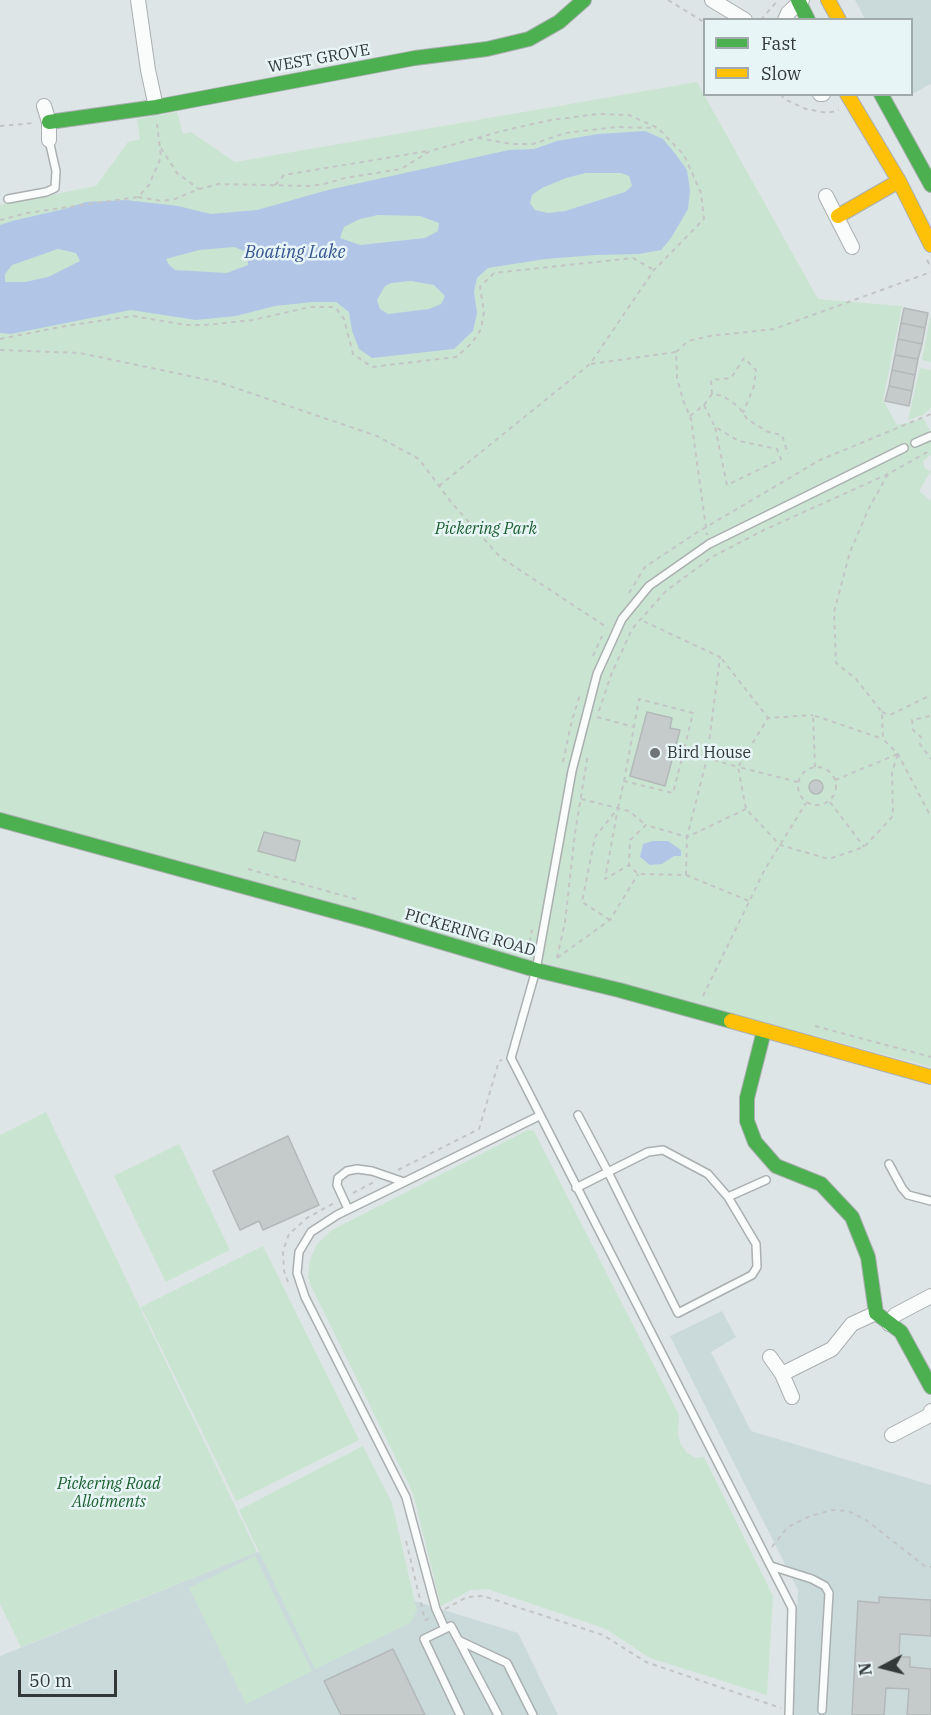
<!DOCTYPE html>
<html>
<head>
<meta charset="utf-8">
<style>
  body { margin:0 }
  #map { position:relative; width:931px; height:1715px; overflow:hidden; background:#dee5e6; font-family:"IBM Plex Serif",serif }
  canvas { display:block }
  .legend { position:absolute; left:703px; top:18px; width:210px; height:78px; box-sizing:border-box; background:#e8f5f7; border:2px solid #a0aaab; margin:0; padding:8px 10px; list-style:none; font-size:18px; color:#333939 }
  .legend li { display:flex; align-items:center; gap:12px; height:30px }
  .legend b { width:30px; border:2px solid #a0aaab }
  .north { position:absolute; left:853px; top:1637px; width:60px; height:60px; -webkit-text-stroke:4px #e8f5f7; paint-order:stroke; rotate:263deg; font-size:16px; font-weight:700; line-height:24px; text-align:center; color:#333939 }
  .north::after { content:''; display:block; margin:auto; width:21px; height:27px; background:#333939; clip-path:polygon(50% 0,100% 100%,50% 72%,0 100%) }
  .scale { position:absolute; left:18px; top:1670px; width:99px; height:27px; box-sizing:border-box; border:3px solid #333939; border-top:0; padding-left:8px; font-size:18px; line-height:21px; white-space:nowrap; color:#333939; -webkit-text-stroke:4px #e8f5f7; paint-order:stroke }
</style>
</head>
<body>
<div id="map">
<canvas width="931" height="1715"></canvas>
<ul class="legend">
<li><b style="height:8px;background:#4caf50"></b>Fast</li>
<li><b style="height:8px;background:#ffc107"></b>Slow</li>
</ul>
<div class="north">N</div>
<div class="scale">50 m</div>
</div>
<script>
const c = document.querySelector('canvas').getContext('2d');
c.lineJoin = 'round';
function paint(path, color) {
  c.fillStyle = color;
  c.fill(path, 'evenodd');
}
function toPath(rows) {
  const path = new Path2D();
  for (const r of rows) {
    if (r.length === 3) {
      path.moveTo(r[0] + r[2], r[1]);
      path.arc(r[0], r[1], r[2], 0, 2 * Math.PI);
      continue;
    }
    path.moveTo(r[0], r[1]);
    for (let i = 2; i < r.length; i += 2) path.lineTo(r[i], r[i + 1]);
  }
  return path;
}
function strokePath(path, color, width, dash) {
  c.strokeStyle = color;
  c.lineWidth = width;
  c.lineCap = dash ? 'butt' : 'round';
  c.setLineDash(dash || []);
  c.stroke(path);
}
function drawText(font, color, halo, rows, align = 'center') {
  c.font = font + ' "IBM Plex Serif",serif';
  c.lineWidth = 5;
  c.setLineDash([]);
  c.textBaseline = 'middle';
  c.strokeStyle = halo;
  c.fillStyle = color;
  for (const [text, x, y, turn = 0] of rows) {
    c.save();
    c.translate(x, y);
    c.rotate((+turn || 0) * Math.PI / 180);
    c.textAlign = isNaN(turn) ? turn : align;
    if (halo) c.strokeText(text, 0, 0);
    c.fillText(text, 0, 0);
    c.restore();
  }
}
const built = toPath([
  [855,0,931,0,931,84,912,94,912,20,865,19],
  [722,1311,736,1337,711,1352,751,1431,931,1485,931,1715,793,1715,798,1590,670,1336],
  [257,1552,518,1633,558,1715,0,1715,0,1656]
]);
const green = toPath([
  [697,82,818,299,902,306,883,400,897,425,924,419,931,433,931,455,923,461,925,469,931,471,919,491,931,501,931,1067,0,817,0,205,96,186,128,142,140,139,137,119,177,112,183,134,191,132,235,162],
  [931,313,931,362,922,360],
  [920,368,931,370,931,408,923,415,908,420],
  [46,1112,257,1552,21,1647,0,1604,0,1135],
  [528,1130,534,1131,679,1415,678,1433,680,1443,687,1453,696,1458,704,1457,773,1596,767,1695,650,1658,606,1629,488,1589,471,1590,441,1606,413,1493,311,1286,308,1276,310,1260,317,1244,332,1230],
  [179,1144,230,1250,166,1282,114,1176],
  [263,1246,359,1440,236,1501,141,1307],
  [363,1446,392,1503,417,1611,410,1623,315,1669,239,1510],
  [255,1556,312,1671,246,1704,189,1588]
]);
const water = toPath([
  [645,131,663,139,673,151,687,170,690,190,688,209,671,238,661,250,639,254,596,255,545,259,488,268,477,278,474,292,477,313,473,331,454,349,372,358,359,349,352,331,349,312,336,302,312,302,275,306,236,316,196,320,131,310,11,334,0,333,0,225,12,221,64,209,86,202,126,200,178,206,211,214,257,210,328,190,509,150,534,149,557,141,598,134],
  [586,173,621,173,629,176,632,186,625,192,565,211,548,213,535,210,530,203,532,195,542,188,566,178],
  [378,215,420,216,439,223,438,231,425,238,360,245,340,238,344,227,360,219],
  [234,247,247,252,248,265,227,273,175,270,169,265,166,259,199,250],
  [58,249,76,253,80,261,48,277,25,282,5,282,5,274,12,265],
  [411,281,434,285,445,296,441,304,429,309,388,314,380,309,377,300,385,286,391,283],
  [653,841,668,841,681,850,681,856,674,856,662,864,650,865,640,857,643,844]
]);
const building = toPath([
  [904,308,928,313,925,328,901,323,904,308],
  [901,323,925,328,922,344,898,339,901,323],
  [898,339,922,344,918,359,895,355,898,339],
  [895,355,918,359,915,375,892,370,895,355],
  [892,370,915,375,912,391,889,386,892,370],
  [889,386,912,391,909,406,885,401,889,386],
  [647,712,672,718,670,728,680,730,665,786,630,776,647,712],
  [816,787,7],
  [264,832,300,841,295,861,258,851,264,832],
  [288,1136,319,1205,263,1230,259,1221,240,1230,213,1171,288,1136],
  [879,1597,931,1600,931,1636,900,1634,899,1657,910,1657,910,1667,931,1669,931,1715,907,1715,909,1689,886,1688,884,1715,852,1715,858,1601,879,1603,879,1597],
  [393,1649,425,1715,341,1715,324,1681,393,1649]
]);
const path = toPath([
  [668,0,704,22],
  [761,20,778,0],
  [781,94,784,99,806,109,828,113,839,110],
  [0,126,34,123],
  [478,138,511,144,533,144,565,133,591,130,616,127,656,128],
  [161,148,177,173,199,189],
  [275,185,284,175,428,151],
  [138,197,162,201,175,199,199,189,219,184,309,186,324,184,345,178,401,169,430,151,502,131,551,120,598,114,629,115,658,128,684,155,701,193,704,219,654,270,590,364,439,486],
  [0,220,27,213,138,197,149,185,161,157,157,124],
  [927,260,931,267],
  [0,339,65,326,133,316,186,325,205,325,253,320,310,307,335,307,344,319,353,354,372,367,456,357,472,343,481,329,484,312,480,287,494,273,633,258,654,270],
  [0,350,80,353,218,382,377,436,419,459,451,502,500,557,608,628],
  [676,352,688,341,710,336,774,329,931,272],
  [591,364,676,352,677,378,683,400,691,419,707,535],
  [712,394,711,380,731,378,744,358,756,370,754,386,743,413],
  [704,405,715,427,739,441,777,449,781,459,727,485,715,427],
  [690,416,704,405,712,394,723,396,739,407,747,419,768,432,782,435,788,454],
  [888,474,869,508,850,552,834,612,836,663,856,679,882,712,883,739,898,754,931,817],
  [629,593,645,567,696,533,820,460,931,414],
  [593,656,602,636],
  [722,659,768,718],
  [599,711,611,675,632,629,666,591,712,557,764,530,888,474,931,450],
  [882,712,890,715,931,695],
  [930,716,912,720,913,730,921,737,920,744,931,759],
  [597,717,634,727],
  [563,762,572,720,580,695],
  [817,786,19],
  [815,767,813,715,883,739],
  [835,780,898,754],
  [624,781,639,699,693,713,683,754],
  [798,782,738,767,768,718,813,715],
  [581,799,629,811,646,825],
  [830,802,864,847],
  [618,808,624,781,673,793,683,754,707,758,720,657,641,620],
  [746,809,687,837,686,875,638,874,629,865,630,840,646,825,687,837,707,758,738,767,746,809,780,845,829,859,864,847,893,816,892,772,898,754],
  [248,869,359,900],
  [686,875,749,901],
  [610,920,582,902,595,837,618,808,605,879,629,865],
  [528,951,532,930],
  [557,958,565,922,575,833,588,754],
  [557,958,610,920,638,874],
  [703,996,765,869,806,803],
  [815,1026,931,1057],
  [398,1170,479,1129,499,1061,502,1060],
  [353,1193,374,1182],
  [288,1282,284,1271,283,1251,289,1234,307,1218,334,1203],
  [406,1541,425,1620,430,1618],
  [772,1547,788,1527,810,1516,832,1510,848,1511,866,1520,926,1567,931,1567],
  [445,1609,467,1597,483,1596,603,1635,646,1662,781,1708]
]);
const lane = toPath([
  [8,199,46,192,55,188,56,171,49,140],
  [915,443,931,436],
  [889,1164,902,1188,908,1195,931,1201],
  [576,1188,648,1152,663,1150,708,1174,728,1197,756,1244,757,1267,752,1275,678,1313,608,1172,578,1115],
  [728,1197,766,1180],
  [348,1209,337,1185,338,1178,347,1171,357,1169,372,1171,404,1182],
  [771,1566,812,1579,825,1586,829,1593,822,1710],
  [445,1629,436,1609,406,1497,305,1297,297,1273,299,1252,311,1232,337,1215,539,1116],
  [460,1641,507,1663,533,1715],
  [460,1715,424,1639,451,1626,498,1715],
  [789,1715,792,1608,511,1058,536,970,572,771,597,674,622,619,649,586,709,544,904,448]
]);
const street = toPath([
  [138,0,148,70,156,107],
  [712,0,745,20],
  [785,20,788,13,802,0],
  [820,94,823,94],
  [44,106,49,122,49,140],
  [826,196,852,247],
  [889,1324,895,1315,931,1296],
  [770,1357,782,1374,792,1397],
  [782,1374,832,1349,852,1324,876,1313],
  [892,1435,930,1415,931,1411]
]);
const fast = toPath([
  [798,0,808,20],
  [881,94,931,185],
  [49,122,156,107,415,58,487,49,529,39,559,22,584,0],
  [0,820,370,921,536,970,619,990,731,1021],
  [764,1031,747,1098,747,1121,755,1142,776,1166,821,1184,852,1217,868,1257,876,1313,901,1332,931,1387]
]);
const slow = toPath([
  [828,0,839,20],
  [847,94,899,181,931,245],
  [838,216,899,181],
  [731,1021,931,1077]
]);
const markers = [
  [655,753,6,"#6f7576"]
];
const streetNames = [
  ["WEST GROVE",319,59,-10],
  ["PICKERING ROAD",470,933,16]
];
const parkNames = [
  ["Pickering Park",486,529],
  ["Pickering Road",109,1484],
  ["Allotments",109,1502]
];
const poiNames = [
  ["Bird House",667,753]
];
const waterNames = [
  ["Boating Lake",295,253]
];
paint(built, '#cadadb');
paint(green, '#cae4d2');
paint(water, '#b1c6e7');
paint(building, '#c5caca');
strokePath(building, '#b3b8b8', 1.5);
strokePath(lane, '#aaafb0', 10);
strokePath(street, '#aaafb0', 16);
strokePath(fast, '#aaafb0', 16);
strokePath(slow, '#aaafb0', 16);
strokePath(path, '#c3c5c5', 2, [4.5, 4.5]);
strokePath(lane, '#fafbfb', 7);
strokePath(street, '#fafbfb', 14);
strokePath(fast, '#4caf50', 14);
strokePath(slow, '#ffc107', 14);
for (const [x, y, r, color] of markers) {
  const dot = new Path2D();
  dot.arc(x, y, r, 0, 2 * Math.PI);
  c.fillStyle = color;
  c.fill(dot);
  strokePath(dot, '#e8f5f7', 2);
}
drawText('16px', '#333939', '#e8f5f7', streetNames);
drawText('italic 16px', '#1c6031', '#e8f5f7', parkNames);
drawText('16px', '#333939', '#e8f5f7', poiNames, 'left');
drawText('italic 18px', '#365690', '#e8f5f7', waterNames);
</script>
</body>
</html>
